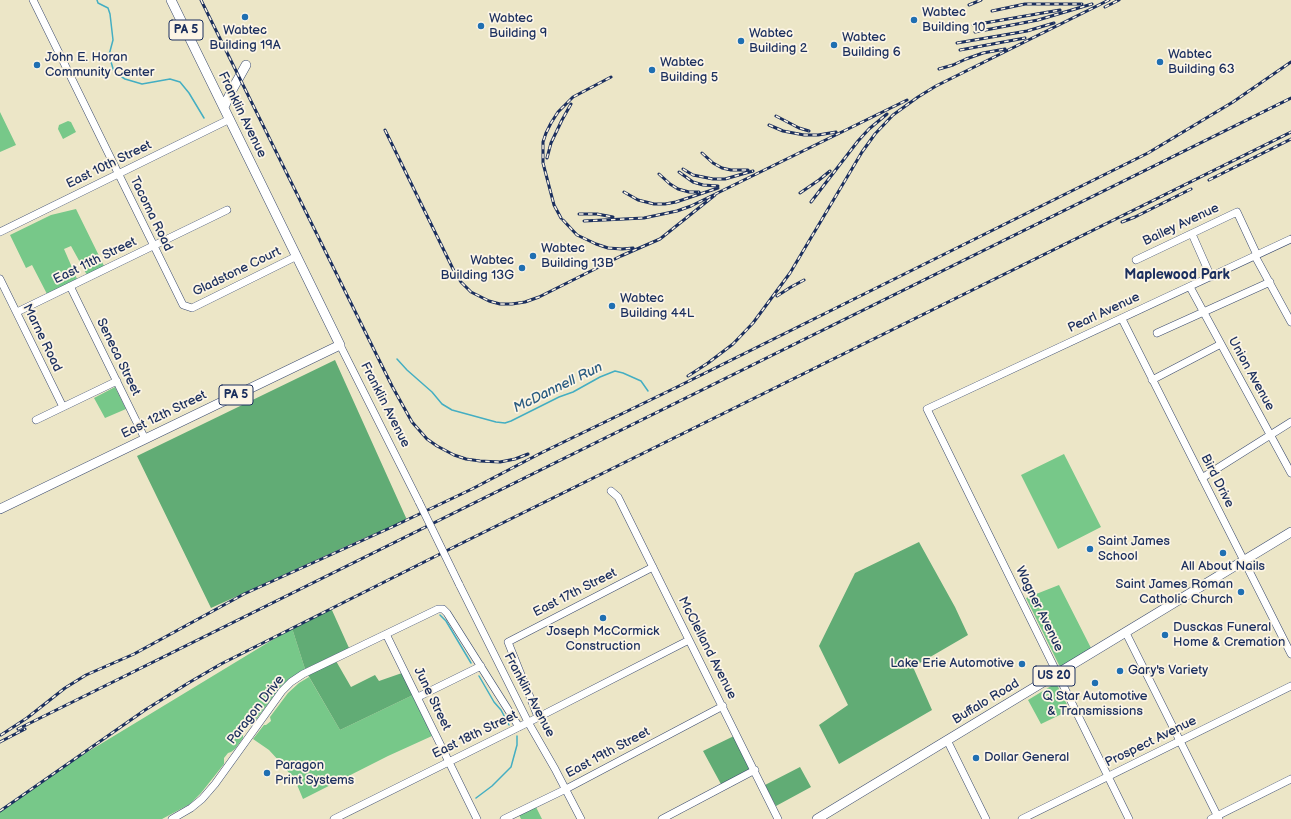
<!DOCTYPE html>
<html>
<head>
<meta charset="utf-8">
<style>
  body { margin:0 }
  canvas { display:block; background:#ece6c7 }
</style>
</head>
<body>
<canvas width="1291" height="819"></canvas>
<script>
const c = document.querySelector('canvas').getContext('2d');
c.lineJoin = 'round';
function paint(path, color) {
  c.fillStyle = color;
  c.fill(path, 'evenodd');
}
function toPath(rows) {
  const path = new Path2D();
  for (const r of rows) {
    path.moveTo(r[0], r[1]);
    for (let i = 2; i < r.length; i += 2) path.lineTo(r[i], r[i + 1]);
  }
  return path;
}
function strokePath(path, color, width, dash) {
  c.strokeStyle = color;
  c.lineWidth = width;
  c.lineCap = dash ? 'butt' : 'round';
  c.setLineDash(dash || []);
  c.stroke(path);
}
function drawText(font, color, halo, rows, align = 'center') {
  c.font = font + ' "Balsamiq Sans",sans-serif';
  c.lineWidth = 3.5;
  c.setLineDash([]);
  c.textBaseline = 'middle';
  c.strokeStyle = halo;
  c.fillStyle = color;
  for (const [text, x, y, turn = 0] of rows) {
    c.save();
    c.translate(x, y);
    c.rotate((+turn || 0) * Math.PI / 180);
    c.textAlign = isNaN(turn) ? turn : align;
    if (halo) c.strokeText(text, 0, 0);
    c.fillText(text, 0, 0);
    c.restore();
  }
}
const green = toPath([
  [0,112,16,145,0,152],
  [68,121,71,122,76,132,63,139,58,129,59,125],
  [76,209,104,266,87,275,71,246,64,249,77,279,47,294,32,265,26,268,10,235,51,215],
  [115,387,126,409,105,418,94,398],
  [1064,454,1101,527,1058,549,1021,475],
  [1059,585,1092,650,1062,667,1059,665,1026,598],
  [292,628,305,669,282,685,252,725,247,727,243,732,243,738,235,749,231,752,228,753,224,758,224,764,201,793,190,804,162,819,0,819,0,811,66,765],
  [309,677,340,730,413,695,432,736,388,756,303,799,295,780,280,762,269,750,253,739,264,725,266,725,271,721,270,717,288,693,299,683],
  [1056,683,1070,710,1041,724,1028,700],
  [536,807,542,819,521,819,519,815]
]);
const forest = toPath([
  [335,360,407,520,362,539,211,608,137,456],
  [919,542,955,607,968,635,913,667,932,710,839,764,819,725,848,705,819,646,855,573],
  [331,608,349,648,305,669,292,628],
  [336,661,351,687,375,675,379,681,402,673,413,695,340,730,308,675],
  [734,736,750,769,722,786,703,751],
  [800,767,811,787,776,806,765,785]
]);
const stream = toPath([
  [97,0,98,3,108,8,110,14,113,40,109,55,114,72,125,79,142,84,170,79,180,82,189,93,204,118],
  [397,359,407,370,432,392,442,404,452,410,496,422,505,423,511,421,559,397,573,392,600,377,615,371,623,373,641,381,648,391],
  [440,615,446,621,471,663],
  [479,676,494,702,501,710,509,725],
  [476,798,492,786,511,767,517,745,517,736]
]);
const minor = toPath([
  [33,0,183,305,192,308,297,256],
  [0,232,230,119],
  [1192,234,1211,277],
  [1255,256,1291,322],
  [1136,260,1237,212,1257,255],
  [0,279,63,407],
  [70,286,145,439],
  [1190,287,1291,473],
  [17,312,227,210],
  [1122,319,1291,654],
  [1157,333,1270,282],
  [340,345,419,502],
  [1152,380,1221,344],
  [36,420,117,381],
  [1202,478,1291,422],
  [611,491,618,497,778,819],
  [459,584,528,722,555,769,581,819],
  [1126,633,1219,819],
  [386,634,477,819],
  [418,697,481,666],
  [538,717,508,642,653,567],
  [947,740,986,819],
  [172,819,191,808,202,799,215,784,282,691,291,682,303,674,438,609,443,609,447,613,519,727],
  [334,819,525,724,689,640],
  [504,819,566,789,723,706],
  [662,819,755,770],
  [1022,819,1291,686],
  [1129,819,927,409,1291,239],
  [1211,819,1291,779]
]);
const major = toPath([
  [224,107,232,90,246,65],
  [0,509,340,345,171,0],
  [817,819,1291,532]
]);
const rail = toPath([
  [201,0,392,386,412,422,427,439,437,446,454,455,466,459,480,461,500,462,515,459,528,454],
  [969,5,981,0],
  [1105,7,1119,0],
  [992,11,1025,4,1082,4],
  [973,25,1060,10],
  [975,32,1038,20,1092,4],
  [957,43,1027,31,1054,23],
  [960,50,1025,38],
  [939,69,953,65,966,59,983,53,1005,49],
  [776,116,799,128,809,131],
  [769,125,783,131,804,135,818,135,836,132],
  [385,130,455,273,461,282,471,292,489,301,500,304,512,304,525,302,539,297,621,256,660,239,715,195],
  [702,153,713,163,722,168,731,170,748,170],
  [547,158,551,143,562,120,571,104],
  [683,169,693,175,713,179,725,179,753,171],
  [679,172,693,182,703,185,718,186],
  [659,174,670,184,678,189,689,192,699,192],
  [1209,180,1291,139],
  [624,192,638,200,654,204,665,204,676,202,718,188],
  [800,193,819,180,830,171],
  [811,202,858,141,869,129,887,114],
  [579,214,597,214,613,217],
  [561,218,554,205,543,163,543,142,546,133,551,123,558,112,573,97,611,77],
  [563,220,577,235,596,244,608,248,622,249,633,248],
  [584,221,644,218,677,211,691,206,907,100],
  [1122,222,1135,217,1191,189],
  [777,296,791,287,804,280],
  [688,376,708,363,733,344,753,323,790,273,862,152,875,134,893,115,918,97,936,86,1109,0],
  [18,729,1291,98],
  [1,735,27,718,65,688,86,675,134,654,244,594,392,527,472,489,541,453,675,388,1148,153,1233,102,1291,62],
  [0,742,25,729],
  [0,811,145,710,190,682,221,664,448,550,1291,132]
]);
const minorBridge = toPath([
  [419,502,459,584]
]);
const markers = [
  [245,17,4,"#1f6fb2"],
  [914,20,4,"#1f6fb2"],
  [481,26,4,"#1f6fb2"],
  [741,41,4,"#1f6fb2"],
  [834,45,4,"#1f6fb2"],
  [1160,62,4,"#1f6fb2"],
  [37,65,4,"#1f6fb2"],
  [652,70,4,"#1f6fb2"],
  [533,256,4,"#1f6fb2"],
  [522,268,4,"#1f6fb2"],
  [612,306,4,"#1f6fb2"],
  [1090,549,4,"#1f6fb2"],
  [1223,553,4,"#1f6fb2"],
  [1241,592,4,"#1f6fb2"],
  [603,618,4,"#1f6fb2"],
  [1165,635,4,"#1f6fb2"],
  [1022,664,4,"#1f6fb2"],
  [1120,671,4,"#1f6fb2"],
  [1095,683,4,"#1f6fb2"],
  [976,758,4,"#1f6fb2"],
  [267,773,4,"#1f6fb2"]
];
const shields = [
  [186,30,34],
  [236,395,34],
  [1054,676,42]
];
const shieldNames = [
  ["PA 5",186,30],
  ["PA 5",236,395],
  ["US 20",1054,676]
];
const poiNames = [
  ["Wabtec",922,13],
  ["Building 10",922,28],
  ["Wabtec",489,19],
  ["Building 9",489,34],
  ["Wabtec",245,31,"center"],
  ["Building 19A",245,46,"center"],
  ["Wabtec",749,34],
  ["Building 2",749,49],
  ["Wabtec",842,38],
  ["Building 6",842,53],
  ["Wabtec",1168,55],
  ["Building 63",1168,70],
  ["John E. Horan",45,58],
  ["Community Center",45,73],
  ["Wabtec",660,63],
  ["Building 5",660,78],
  ["Wabtec",541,249],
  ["Building 13B",541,264],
  ["Wabtec",514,261,"right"],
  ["Building 13G",514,276,"right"],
  ["Wabtec",620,299],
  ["Building 44L",620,314],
  ["Saint James",1098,542],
  ["School",1098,557],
  ["All About Nails",1223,567,"center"],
  ["Saint James Roman",1233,585,"right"],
  ["Catholic Church",1233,600,"right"],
  ["Dusckas Funeral",1173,628],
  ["Home & Cremation",1173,643],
  ["Joseph McCormick",603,632,"center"],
  ["Construction",603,647,"center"],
  ["Lake Erie Automotive",1014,664,"right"],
  ["Gary's Variety",1128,671],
  ["Q Star Automotive",1095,697,"center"],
  ["& Transmissions",1095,712,"center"],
  ["Dollar General",984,758],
  ["Paragon",275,766],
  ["Print Systems",275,781]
];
const streetNames = [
  ["Franklin Avenue",242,115,64],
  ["East 10th Street",109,165,-26],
  ["Tacoma Road",151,214,64],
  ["Bailey Avenue",1181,225,-25],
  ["East 11th Street",95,261,-26],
  ["Gladstone Court",237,272,-26],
  ["Pearl Avenue",1104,313,-25],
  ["Marne Road",42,338,64],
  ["Seneca Street",118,357,64],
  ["Union Avenue",1251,374,61],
  ["Franklin Avenue",385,405,63],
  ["East 12th Street",164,415,-26],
  ["Bird Drive",1217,481,63],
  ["East 17th Street",575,593,-27],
  ["Wagner Avenue",1039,609,64],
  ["McClelland Avenue",707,648,63],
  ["Franklin Avenue",529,695,62],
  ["June Street",432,699,64],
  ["Buffalo Road",986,702,-31],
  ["Paragon Drive",256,710,-52],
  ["East 18th Street",475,735,-26],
  ["Prospect Avenue",1151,742,-26],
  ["East 19th Street",608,753,-28]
];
const neighbourhoodNames = [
  ["Maplewood Park",1177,275]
];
const waterNames = [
  ["McDannell Run",558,388,-26]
];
paint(green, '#77c889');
paint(forest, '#61ac75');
strokePath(stream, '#44aec2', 1.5);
strokePath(minor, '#3a4a6e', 8);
strokePath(major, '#3a4a6e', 10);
strokePath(minor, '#fff', 7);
strokePath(major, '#fff', 9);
strokePath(rail, '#1b2f5e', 3);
strokePath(rail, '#fcf5e5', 1.5, [4.5]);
strokePath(minorBridge, '#3a4a6e', 8, []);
strokePath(minorBridge, '#fff', 7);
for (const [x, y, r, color] of markers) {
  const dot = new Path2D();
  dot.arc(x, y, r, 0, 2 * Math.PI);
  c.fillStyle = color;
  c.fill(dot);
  strokePath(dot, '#fcf5e5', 1.5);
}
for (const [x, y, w] of shields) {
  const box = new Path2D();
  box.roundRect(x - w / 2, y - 10, w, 20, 3);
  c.fillStyle = '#fcf5e5';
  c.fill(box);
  strokePath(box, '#1b2f5e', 1);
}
drawText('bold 12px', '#1b2f5e', null, shieldNames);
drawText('13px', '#1b2f5e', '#fcf5e5', poiNames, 'left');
drawText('13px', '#1b2f5e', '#fcf5e5', streetNames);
drawText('bold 14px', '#1b2f5e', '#fcf5e5', neighbourhoodNames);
drawText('italic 14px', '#295b81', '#fcf5e5', waterNames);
</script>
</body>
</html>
